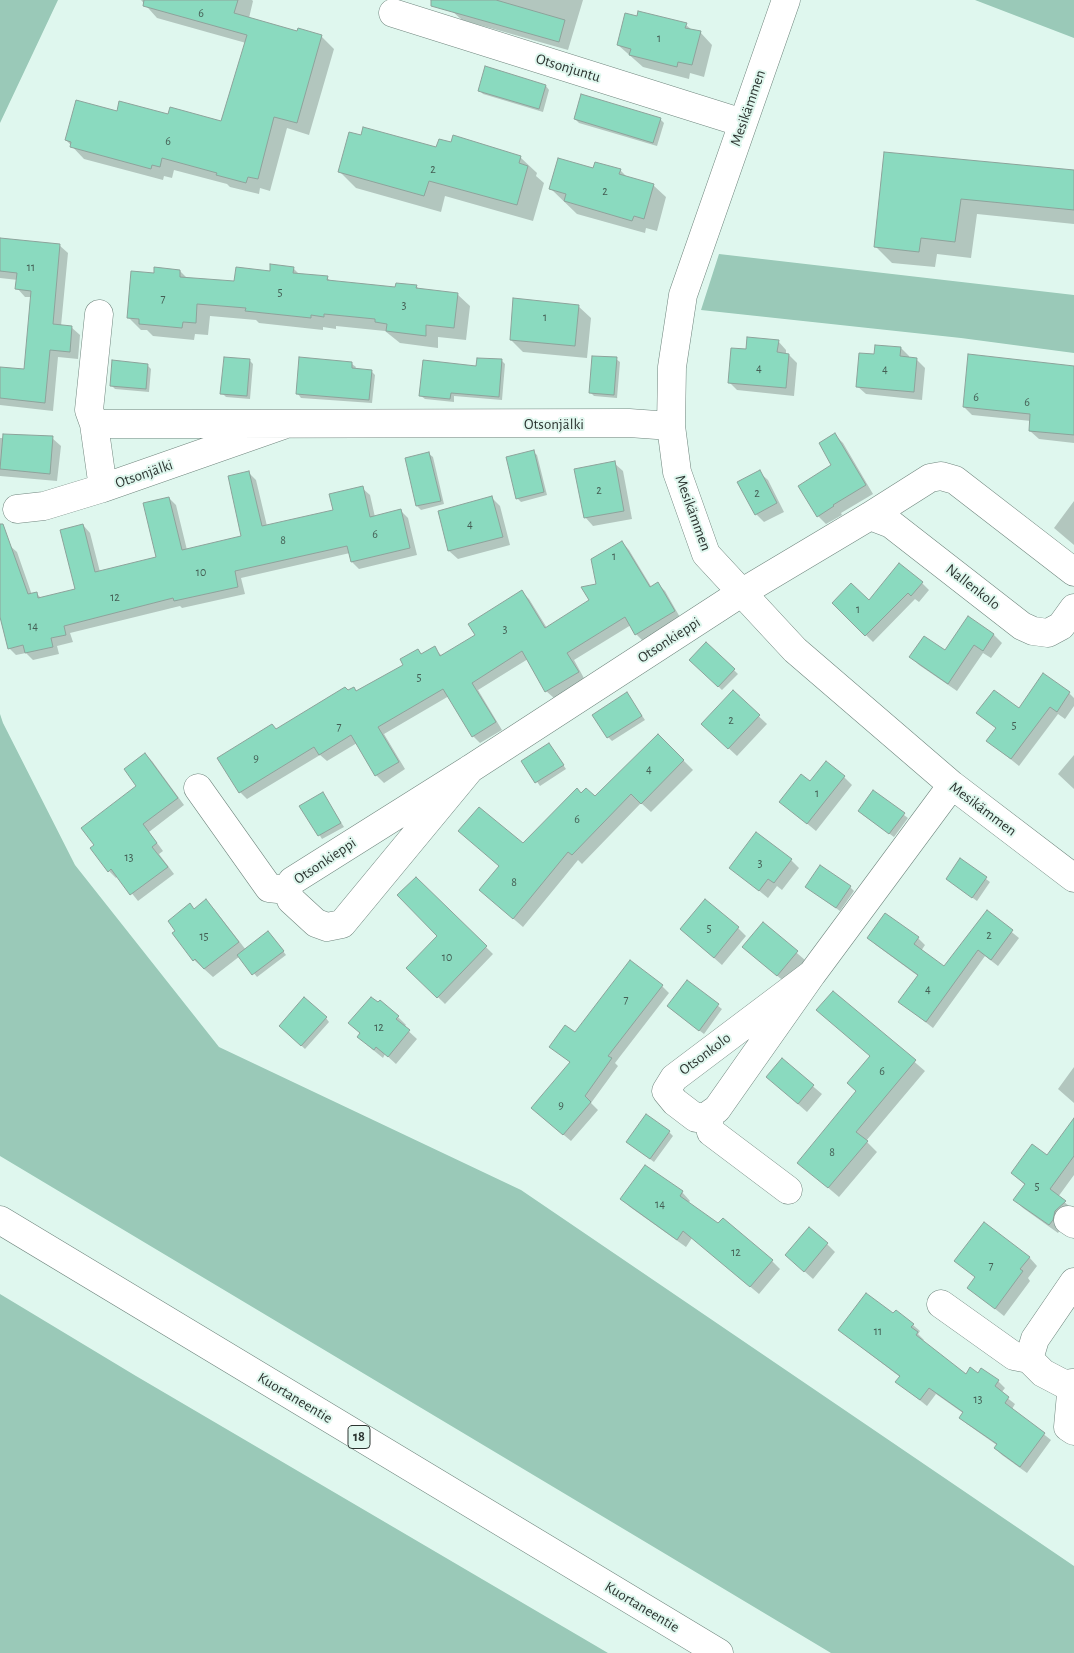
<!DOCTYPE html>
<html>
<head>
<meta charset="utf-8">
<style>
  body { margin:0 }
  canvas { display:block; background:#dff7ee }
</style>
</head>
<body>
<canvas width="1074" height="1653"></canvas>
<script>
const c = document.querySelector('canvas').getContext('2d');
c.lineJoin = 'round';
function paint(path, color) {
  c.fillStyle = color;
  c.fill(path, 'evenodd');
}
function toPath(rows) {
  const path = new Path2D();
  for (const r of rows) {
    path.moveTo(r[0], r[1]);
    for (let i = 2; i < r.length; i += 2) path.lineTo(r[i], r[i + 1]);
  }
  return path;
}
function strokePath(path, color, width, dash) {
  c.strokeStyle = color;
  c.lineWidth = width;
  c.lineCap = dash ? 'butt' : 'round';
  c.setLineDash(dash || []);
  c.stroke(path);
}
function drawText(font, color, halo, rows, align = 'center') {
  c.font = font + ' "Alegreya Sans",sans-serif';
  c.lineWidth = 4;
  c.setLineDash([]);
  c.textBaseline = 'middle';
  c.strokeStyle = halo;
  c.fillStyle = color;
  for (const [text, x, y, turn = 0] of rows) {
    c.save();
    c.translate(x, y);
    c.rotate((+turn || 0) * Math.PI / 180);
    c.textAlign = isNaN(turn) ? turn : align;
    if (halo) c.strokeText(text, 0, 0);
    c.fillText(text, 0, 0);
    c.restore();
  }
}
const green = toPath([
  [0,0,58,0,0,123],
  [975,0,1074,0,1074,38],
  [719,254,1074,295,1074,353,961,338,701,310],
  [0,714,3,723,75,865,219,1047,521,1190,1074,1566,1074,1653,831,1653,0,1156],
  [0,1294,136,1376,608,1653,0,1653]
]);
const shadow = toPath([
  [141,0,252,0,253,1,249,18,298,32,321,36,334,49,309,135,287,128,270,191,260,188,259,194,230,187,227,184,174,170,172,178,164,176,163,180,84,159,66,140,117,112,169,115,221,122,246,43,157,18],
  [455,0,583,0,568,50,462,20,452,11],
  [686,25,692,30,700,32,712,45,704,77,690,73,689,79,643,67,618,45],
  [546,86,549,90,543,112,483,94,479,90],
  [575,119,660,119,664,123,657,146,579,123],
  [437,149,520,157,537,173,536,176,544,183,533,221,445,196,441,212,356,188,339,171],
  [885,153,1074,172,1074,224,977,214,971,258,937,254,935,267,892,263,876,247],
  [594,169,620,170,628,178,653,185,666,197,657,231,646,228,645,233,577,214,551,189],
  [0,239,59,245,68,253,61,326,71,327,80,335,78,359,58,357,53,411,0,405,0,368,25,371,31,297,25,297,17,288,18,280,0,278],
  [293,268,300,275,327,278,331,281,396,288,416,286,420,290,457,294,470,306,466,340,438,337,438,348,400,343,385,331,336,326,336,329,323,327,323,330,259,323,256,320,210,316,208,335,195,334,194,340,153,336,147,330,141,330,128,317,155,274,180,271,187,278,235,282,271,272],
  [578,306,591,318,587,358,523,352,511,340],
  [778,341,786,350,786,354,789,355,797,363,794,396,737,390,729,382,747,351],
  [901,348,909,356,909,359,917,360,925,368,922,400,866,394,857,386,875,355],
  [616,359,620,362,617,398,594,396,590,392],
  [249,360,253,364,250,399,226,397,222,393],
  [501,360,505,364,502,400,454,396,454,402,425,399,421,396,477,367],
  [352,364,356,367,355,369,371,371,375,375,372,403,301,398,298,394],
  [147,365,151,369,149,392,115,389,111,385],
  [1074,367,1074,443,1039,439,1030,431,1031,421,972,415,964,407],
  [835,435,843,443,873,494,841,513,842,515,826,524,818,516,799,486,833,465],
  [0,438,52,438,61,446,57,481,0,476],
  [533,452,537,455,547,495,521,502,517,498],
  [429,454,433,457,444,504,421,510,417,506],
  [614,463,623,471,632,519,593,526,585,517],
  [759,472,768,480,784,512,764,522,756,514],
  [249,473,256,480,267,526,334,511,362,488,370,495,375,517,400,510,408,518,417,555,359,569,352,562,350,553,241,578,245,594,182,608,180,606,70,633,73,642,57,646,59,654,33,660,26,653,16,655,9,648,0,611,0,548,9,545,17,552,32,595,36,593,41,598,76,590,83,525,90,533,100,572,157,558,169,498,176,505,187,550,242,537],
  [492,498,500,506,510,545,458,559,449,551,439,511],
  [1074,501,1074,545,1054,528],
  [622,542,629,550,652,588,658,584,665,591,681,619,643,641,636,634,631,625,574,660,585,680,554,698,546,691,528,659,478,690,502,730,480,743,473,736,449,696,384,734,405,769,384,783,376,775,357,743,327,761,320,755,247,799,240,792,277,730,348,692,357,692,405,665,418,650,422,655,434,648,442,656,476,635,522,592,529,599,547,628,591,601,598,584],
  [922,583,929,590,919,602,915,599,873,642,833,603,869,602],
  [968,617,994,635,1002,643,991,658,983,653,957,691,919,665,911,657,945,652],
  [706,643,738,674,722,690,691,660],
  [733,692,767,724,737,756,711,732],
  [1069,693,1074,698,1074,706,1065,719,1058,714,1019,766,988,741,997,729,978,713,1019,710],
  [630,698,645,720,612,741,608,737],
  [658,735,693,770,651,812,641,803,582,864,578,860,523,927,480,890,577,789,582,794,595,798],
  [549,744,566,769,540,786,523,761],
  [145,754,152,761,184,805,149,832,163,851,159,854,174,874,138,901,118,876,116,878,109,871,138,786],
  [1074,755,1074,789,1058,774],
  [844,777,852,785,816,831,781,802,810,783],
  [873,792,908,818,894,837,863,815],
  [323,794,344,827,322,839,301,806],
  [791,860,799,868,782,890,777,886,768,898,731,868],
  [960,860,990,882,977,901,947,879],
  [416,878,493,954,445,1004,408,968,439,936],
  [806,887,850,887,854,891,840,911],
  [214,909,246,950,272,936,286,955,257,977,240,956,213,977,194,960,174,934,195,910],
  [987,912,1019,938,998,966,985,956,933,1028,900,1002,918,976,876,945,869,938,918,938,925,945,921,951,944,968],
  [763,924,805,960,786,983,752,955],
  [738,928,746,936,722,965,681,929],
  [687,982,722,1009,704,1034,672,1010],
  [662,986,669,993,615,1063,618,1066,591,1103,598,1110,571,1141,540,1115,571,1063,551,1047],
  [833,992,925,1071,866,1141,877,1152,839,1197,799,1163,857,1092,871,1056,818,1010],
  [398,1017,406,1025,404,1027,417,1039,396,1064,385,1054,383,1058,367,1045],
  [326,1018,329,1022,305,1049,280,1026],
  [782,1060,822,1094,807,1112,776,1085],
  [1074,1067,1074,1103,1058,1089],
  [1074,1120,1074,1175,1058,1197,1074,1210,1058,1233,1023,1208,1015,1200,1025,1185,1012,1173,1048,1156],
  [669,1132,673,1136,654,1162,631,1145],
  [682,1192,690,1201,688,1203,772,1261,780,1269,759,1294,692,1238,686,1247,630,1207,622,1199],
  [827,1244,835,1252,813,1279,786,1255],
  [1029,1257,1037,1266,1028,1278,1030,1281,1004,1316,969,1288,976,1278,956,1261],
  [894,1315,913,1325,920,1331,918,1334,924,1340,922,1341,966,1375,978,1374,998,1381,1005,1388,1001,1393,1015,1404,1012,1409,1051,1440,1027,1473,1002,1455,995,1448,998,1446,967,1424,960,1418,963,1413,936,1394,927,1406,897,1382,900,1377,839,1330]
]);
const building = toPath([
  [144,0,238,0,234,13,297,31,298,28,322,35,297,123,274,117,258,179,248,177,246,183,216,175,217,173,162,158,160,167,152,165,151,169,70,147,71,142,65,140,76,100,117,111,119,101,168,114,170,107,221,121,247,35,143,6,144,0],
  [431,0,496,0,565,20,559,42,431,6,431,0],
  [638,11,687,23,685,28,701,31,692,65,678,62,677,67,629,55,631,49,617,45,625,13,637,16,638,11],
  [485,66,546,85,539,109,478,91,485,66],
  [581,94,661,118,653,143,574,119,581,94],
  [363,127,436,147,439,139,451,142,453,135,521,156,519,163,528,166,517,205,429,181,424,196,338,172,349,132,361,135,363,127],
  [884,152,1074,170,1074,210,961,199,955,242,921,238,919,252,874,247,884,152],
  [558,158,593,168,595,162,621,169,619,174,654,184,644,219,634,216,632,221,564,201,566,194,549,189,558,158],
  [0,238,60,244,53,324,72,326,70,352,50,350,45,403,0,398,0,367,24,369,31,291,15,289,17,273,0,271,0,238],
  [270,264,294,267,293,273,328,276,327,280,395,287,396,283,417,285,416,288,458,293,454,328,426,325,426,336,386,331,387,324,375,322,375,319,324,314,324,317,311,315,311,318,245,311,246,308,197,304,196,323,183,322,182,328,139,324,139,319,127,318,131,271,154,273,154,267,180,270,180,277,234,281,236,267,270,271,270,264],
  [513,298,579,305,575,346,510,340,513,298],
  [747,337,779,340,777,352,789,354,786,388,728,383,731,348,746,349,747,337],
  [875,345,901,347,900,356,917,358,914,392,856,387,859,353,874,354,875,345],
  [968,354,1074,366,1074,435,1029,431,1030,414,963,407,968,354],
  [592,356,617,357,614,395,589,393,592,356],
  [224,357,250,359,247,396,220,394,224,357],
  [299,357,352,362,352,368,372,370,369,400,296,394,299,357],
  [477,358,502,359,499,397,451,393,450,399,419,396,423,360,476,366,477,358],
  [112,360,148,364,146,389,110,386,112,360],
  [835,433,866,485,833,505,834,506,817,517,798,486,831,465,819,443,835,433],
  [3,434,53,436,50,474,0,469,3,434],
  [534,450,544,492,516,499,506,457,534,450],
  [429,452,441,501,416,506,405,458,429,452],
  [615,461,624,511,584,518,574,469,615,461],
  [760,470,777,503,755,515,737,482,760,470],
  [249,471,262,526,333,510,329,494,363,486,370,517,401,509,410,548,351,562,347,546,235,571,238,587,174,601,173,598,64,626,66,635,51,638,53,647,25,653,23,645,8,649,0,617,0,524,3,524,28,594,37,592,38,598,75,589,60,530,83,524,95,572,156,557,143,503,169,497,182,550,241,536,228,476,249,471],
  [492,496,503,537,448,551,438,511,492,496],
  [622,541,650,587,658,582,675,611,635,635,625,617,567,653,579,672,545,692,522,651,472,683,496,722,472,737,443,689,378,727,399,762,375,776,351,735,319,755,314,747,239,793,217,758,272,724,276,729,345,687,348,690,354,687,356,691,403,665,400,659,418,649,421,654,435,646,440,656,475,635,468,624,522,590,545,628,589,600,581,587,596,584,591,559,622,541],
  [899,563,923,582,911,596,908,593,865,636,832,603,851,583,869,600,899,563],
  [968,616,994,634,983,651,974,645,948,684,909,657,924,636,945,650,968,616],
  [706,642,735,669,718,687,689,660,706,642],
  [1043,673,1070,692,1057,712,1050,707,1011,759,986,741,996,728,976,713,994,690,1019,708,1043,673],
  [733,690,760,715,728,749,701,724,733,690],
  [627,692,642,716,607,738,592,715,627,692],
  [658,734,684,760,641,804,631,794,572,855,568,852,513,919,479,890,499,866,458,831,479,807,523,843,577,788,581,793,586,788,595,796,658,734],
  [549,743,564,765,535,783,521,761,549,743],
  [145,753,178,798,143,824,157,843,152,847,168,867,130,895,111,869,108,872,90,848,94,845,81,828,136,786,124,769,145,753],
  [826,761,845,776,807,824,779,802,801,774,810,781,826,761],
  [873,790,905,813,889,834,858,811,873,790],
  [323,792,341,823,318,836,299,806,323,792],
  [756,832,792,859,774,883,768,879,759,891,729,868,756,832],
  [960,858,987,877,972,898,946,879,960,858],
  [820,865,851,886,836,908,805,887,820,865],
  [416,877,487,946,437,998,406,968,437,936,397,895,416,877],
  [206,899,239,942,204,969,195,959,193,961,172,933,175,931,168,921,190,903,194,909,206,899],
  [705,899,739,927,714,958,680,929,705,899],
  [987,910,1013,930,991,960,978,950,926,1022,898,1002,918,975,867,938,885,913,919,937,914,944,944,966,987,910],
  [763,922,798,951,777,976,742,947,763,922],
  [268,931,284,951,252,975,237,955,268,931],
  [630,960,663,985,608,1056,612,1058,585,1096,591,1102,563,1135,531,1108,570,1062,549,1047,565,1025,575,1032,630,960],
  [687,980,719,1004,699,1031,667,1006,687,980],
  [833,991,916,1060,856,1132,868,1141,828,1188,797,1163,856,1091,847,1083,870,1056,816,1010,833,991],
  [304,997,327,1017,301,1046,279,1026,304,997],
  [371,997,378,1002,380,1000,399,1016,396,1019,410,1030,388,1057,376,1047,374,1050,357,1037,360,1033,348,1023,371,997],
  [782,1058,814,1085,798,1104,766,1077,782,1058],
  [646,1114,670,1131,650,1159,626,1142,646,1114],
  [1074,1118,1074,1156,1050,1189,1066,1201,1055,1211,1053,1220,1049,1225,1013,1200,1025,1184,1011,1173,1032,1144,1047,1155,1074,1118],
  [645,1165,683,1191,680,1196,718,1223,723,1218,773,1260,750,1287,683,1231,677,1240,620,1199,645,1165],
  [984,1222,1030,1257,1020,1269,1023,1271,995,1309,967,1288,975,1277,954,1261,984,1222],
  [809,1227,828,1243,804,1272,785,1255,809,1227],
  [866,1293,893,1313,896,1310,914,1324,911,1327,918,1332,916,1335,966,1374,970,1367,978,1373,981,1368,999,1380,995,1386,1009,1397,1005,1403,1045,1433,1020,1467,994,1448,997,1444,959,1418,963,1412,929,1388,920,1400,895,1382,900,1376,838,1330,866,1293]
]);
const minor = toPath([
  [786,0,683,295,672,367,671,426,677,472,706,554,795,650,952,785,1074,878],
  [393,13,743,123],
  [94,424,89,410,99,314],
  [286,424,103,488,94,424,629,423,671,426],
  [17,509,44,506,103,488],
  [870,516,891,524,1022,626,1033,631,1048,633,1061,626,1074,608],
  [470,769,342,924,327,927,316,923,291,900,287,890,292,881,470,769,741,593,870,516,930,478,941,476,955,480,1074,572],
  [198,788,269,888,287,890],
  [812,974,674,1078,666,1091,675,1102,696,1118,707,1116,717,1109,812,974,952,785],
  [707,1116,711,1132,788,1190],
  [1068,1220,1074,1224],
  [1074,1282,1035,1339,1029,1359,1043,1373,1064,1384,1074,1383],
  [941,1304,1014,1356,1029,1359],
  [1072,1383,1068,1427,1074,1431]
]);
const highway = toPath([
  [0,1220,719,1653]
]);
const numberNames = [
  ["6",201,13],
  ["1",659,38],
  ["6",168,141],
  ["2",433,169],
  ["2",605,191],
  ["11",31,267],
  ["5",280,292],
  ["7",163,298],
  ["3",404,305],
  ["1",545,317],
  ["4",759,368],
  ["4",885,369],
  ["6",976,397],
  ["6",1027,402],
  ["2",599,490],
  ["2",757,493],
  ["4",470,524],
  ["6",375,534],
  ["8",283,540],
  ["1",614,556],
  ["10",201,572],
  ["12",115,597],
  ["1",858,609],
  ["14",33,626],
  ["3",505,629],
  ["5",419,677],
  ["2",731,720],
  ["5",1014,725],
  ["7",339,726],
  ["9",256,758],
  ["4",649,769],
  ["1",817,793],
  ["6",577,819],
  ["13",129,857],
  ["3",760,863],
  ["8",514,882],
  ["5",709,928],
  ["2",989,935],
  ["15",204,936],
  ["10",447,957],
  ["4",928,989],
  ["7",626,999],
  ["12",379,1027],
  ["6",882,1071],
  ["9",561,1105],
  ["8",832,1152],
  ["5",1037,1186],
  ["14",660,1204],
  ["12",736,1252],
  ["7",991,1265],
  ["11",878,1331],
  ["13",978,1399]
];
const shields = [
  [359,1437,22]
];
const shieldNames = [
  ["18",359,1437]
];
const streetNames = [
  ["Otsonjuntu",568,68,17],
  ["Mesikämmen",748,108,-71],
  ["Otsonjälki",554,424],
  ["Otsonjälki",144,474,-19],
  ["Mesikämmen",693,513,70],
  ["Nallenkolo",973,587,38],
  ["Otsonkieppi",669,640,-33],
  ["Mesikämmen",983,809,37],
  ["Otsonkieppi",325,861,-34],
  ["Otsonkolo",705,1054,-37],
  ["Kuortaneentie",295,1398,31],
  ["Kuortaneentie",642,1607,31]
];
paint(green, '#9ac9b8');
paint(shadow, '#0003');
paint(building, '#8adabf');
strokePath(building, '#8da39b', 1);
strokePath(minor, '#70867e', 29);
strokePath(highway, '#70867e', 29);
strokePath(minor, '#fff', 28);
strokePath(highway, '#fff', 28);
drawText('12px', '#445e54', null, numberNames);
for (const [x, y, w] of shields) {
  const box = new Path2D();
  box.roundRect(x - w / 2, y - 11.5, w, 23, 4);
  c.fillStyle = '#dff7ee';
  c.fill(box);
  strokePath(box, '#2c3531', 1);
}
drawText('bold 14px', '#2c3531', null, shieldNames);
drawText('15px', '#2c3531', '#dff7ee', streetNames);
</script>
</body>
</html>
